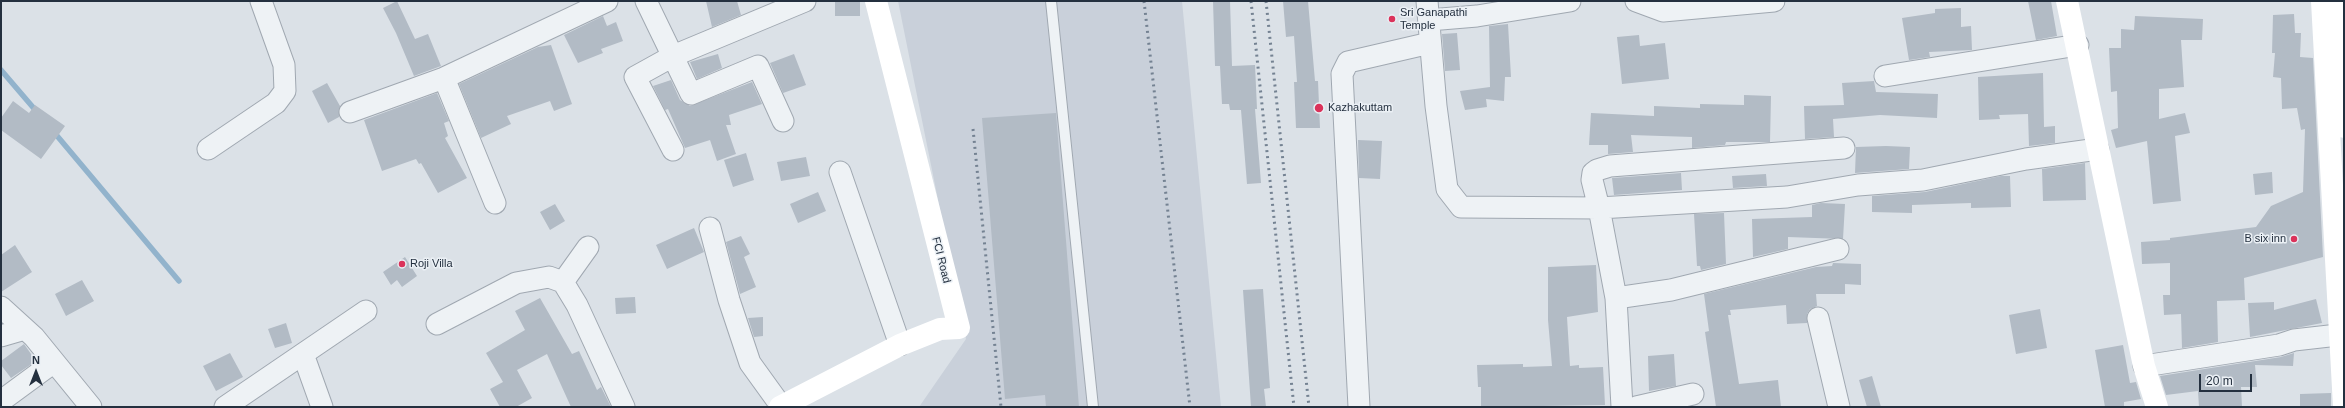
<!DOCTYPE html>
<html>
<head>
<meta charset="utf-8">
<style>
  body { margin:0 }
  #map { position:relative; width:2345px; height:408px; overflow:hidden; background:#dbe1e7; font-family:Arial,sans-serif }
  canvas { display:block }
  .frame { position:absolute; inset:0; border:2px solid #24303f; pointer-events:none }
  .north { position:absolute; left:16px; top:352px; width:40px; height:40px; -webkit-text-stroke:3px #ebf0f5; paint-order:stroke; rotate:0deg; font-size:11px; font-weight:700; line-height:16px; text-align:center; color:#24303f }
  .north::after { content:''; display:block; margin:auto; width:14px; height:18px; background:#24303f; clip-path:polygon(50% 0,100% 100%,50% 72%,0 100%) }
  .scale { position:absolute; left:2199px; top:374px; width:53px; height:18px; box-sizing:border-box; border:2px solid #24303f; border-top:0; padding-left:5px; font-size:12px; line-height:14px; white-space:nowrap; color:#24303f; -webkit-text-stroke:3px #ebf0f5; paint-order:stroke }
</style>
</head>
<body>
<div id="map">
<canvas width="2345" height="408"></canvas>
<div class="frame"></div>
<div class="north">N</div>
<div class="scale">20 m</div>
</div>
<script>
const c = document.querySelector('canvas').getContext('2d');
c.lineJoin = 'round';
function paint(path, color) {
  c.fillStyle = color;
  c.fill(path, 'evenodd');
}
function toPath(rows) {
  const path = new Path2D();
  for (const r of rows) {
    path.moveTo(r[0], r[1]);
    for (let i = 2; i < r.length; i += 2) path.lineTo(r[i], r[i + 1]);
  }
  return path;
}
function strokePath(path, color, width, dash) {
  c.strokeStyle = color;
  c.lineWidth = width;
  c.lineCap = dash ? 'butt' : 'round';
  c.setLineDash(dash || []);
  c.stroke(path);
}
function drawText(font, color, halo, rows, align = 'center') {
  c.font = font + ' Arial,sans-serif';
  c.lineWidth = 3;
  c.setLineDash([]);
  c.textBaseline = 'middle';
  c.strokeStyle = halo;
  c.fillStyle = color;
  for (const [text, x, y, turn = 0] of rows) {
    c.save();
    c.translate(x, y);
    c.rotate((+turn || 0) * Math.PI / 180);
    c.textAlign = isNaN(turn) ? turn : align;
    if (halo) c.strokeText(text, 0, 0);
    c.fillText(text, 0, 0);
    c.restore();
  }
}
const built = toPath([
  [898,1,1182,1,1221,407,919,407,966,339]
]);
const stream = toPath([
  [1,70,37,112],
  [53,131,179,281]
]);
const building = toPath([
  [397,1,415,39,428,34,441,66,414,76,396,33,383,8],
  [706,1,737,1,741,15,712,27],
  [835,1,860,1,860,16,835,16],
  [1213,1,1230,1,1232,66,1255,65,1257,109,1255,109,1261,183,1247,184,1241,110,1230,110,1229,104,1222,104,1220,66,1231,66,1215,66],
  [1283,1,1308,1,1315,81,1318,81,1320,128,1296,128,1294,82,1297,82,1294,36,1286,37],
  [2028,1,2051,1,2057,36,2036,40],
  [1961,8,1961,27,1971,26,1972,50,1929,52,1930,57,1909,60,1902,18,1935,13,1935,9],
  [2294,14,2295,33,2301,33,2300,57,2313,58,2323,257,2244,278,2245,300,2217,301,2218,342,2182,348,2181,314,2164,315,2163,295,2170,295,2170,263,2142,264,2141,242,2170,240,2170,238,2256,227,2271,206,2303,192,2305,129,2301,130,2297,108,2282,109,2281,78,2273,77,2275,53,2272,53,2273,15],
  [603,16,607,26,616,22,623,41,601,49,603,53,578,63,564,35],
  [2135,16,2203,19,2202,40,2181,40,2184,87,2159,89,2159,119,2185,113,2190,133,2175,136,2181,201,2153,204,2147,141,2116,148,2111,130,2118,128,2117,91,2111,92,2109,48,2121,48,2121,29,2134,30],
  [1508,24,1511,77,1505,77,1504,101,1486,99,1487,107,1465,110,1460,91,1490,87,1489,26],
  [1457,33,1460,70,1445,71,1442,34],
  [1639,35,1640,46,1665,43,1669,79,1622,84,1617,37],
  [551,45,572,104,554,111,550,101,507,116,511,124,481,138,459,84,538,47],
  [718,54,722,68,697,79,690,62],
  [794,54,806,85,783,93,770,63],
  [2043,73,2044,127,2055,126,2055,143,2029,146,2028,114,1999,115,2000,119,1979,120,1978,77],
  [671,80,680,100,690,106,752,82,762,104,729,115,731,125,726,125,736,154,717,161,710,140,685,148,668,109,665,110,653,86],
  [1874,81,1876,92,1938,94,1937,118,1880,115,1833,119,1834,137,1805,139,1804,106,1844,105,1842,83],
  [327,83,340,106,339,117,328,123,312,91],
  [437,93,449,121,444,123,448,136,445,138,467,178,438,193,421,163,419,164,416,159,382,171,364,120],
  [1744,95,1771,96,1770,142,1726,142,1725,145,1692,148,1692,137,1631,135,1633,152,1608,154,1608,145,1589,145,1591,113,1654,116,1654,106,1700,108,1700,104,1744,105],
  [13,101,29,113,35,105,65,126,41,159,1,130,1,118],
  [1056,113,1079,407,1046,407,1045,395,1005,399,982,118],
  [1358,140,1382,141,1380,179,1359,178],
  [1886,146,1910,147,1909,169,1855,173,1856,147],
  [746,153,754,180,733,187,724,160],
  [806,157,810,176,781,181,777,162],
  [2085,163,2086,200,2043,201,2042,169],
  [2272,172,2273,193,2255,195,2253,174],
  [1681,173,1682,190,1614,195,1612,178],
  [1766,174,1767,186,1733,188,1732,176],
  [2001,176,2010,176,2011,207,1971,208,1971,203,1912,205,1912,213,1872,212,1872,196,1925,192],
  [818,192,826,211,798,223,790,204],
  [1821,203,1845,204,1843,239,1788,237,1788,249,1753,257,1752,219,1812,217,1812,205],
  [555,204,565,221,550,230,540,212],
  [1724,213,1726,264,1701,270,1700,266,1697,266,1694,214],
  [694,228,704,252,667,269,656,245],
  [741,236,750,254,744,257,756,287,740,294,726,242],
  [15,245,32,272,1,292,1,255],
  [405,257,417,276,402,287,397,280,391,285,383,272],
  [1833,263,1861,264,1861,285,1845,284,1845,294,1816,294,1817,306,1810,309,1807,314,1807,323,1787,324,1786,305,1730,310,1731,315,1728,315,1739,384,1778,380,1781,407,1716,407,1705,332,1709,331,1704,294,1816,267,1832,266],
  [1596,265,1598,312,1567,317,1570,366,1579,365,1579,368,1603,367,1605,405,1481,407,1481,387,1478,387,1477,365,1523,364,1523,367,1552,366,1548,320,1548,267],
  [82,280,94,301,66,316,55,294],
  [1263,289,1270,388,1264,389,1266,407,1251,407,1243,290],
  [635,297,636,313,616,314,615,298],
  [540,298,572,354,579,351,597,390,601,387,611,407,571,407,547,354,517,370,532,398,516,407,500,407,490,389,503,382,486,353,525,330,515,311],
  [2316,299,2322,323,2250,337,2248,303,2274,302,2274,310],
  [2040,309,2047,348,2016,354,2009,315],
  [763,317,763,336,754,337,748,318],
  [286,323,292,343,275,348,268,329],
  [24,344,36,361,11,378,1,365,1,361],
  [2123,345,2130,383,2136,382,2141,399,2124,402,2124,407,2105,407,2095,350],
  [230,353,243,377,216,391,203,366],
  [2294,353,2293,366,2255,365,2257,387,2241,387,2242,407,2199,407,2198,391,2166,395,2160,376,2281,357],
  [1674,354,1676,386,1649,391,1648,356],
  [1872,376,1881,407,1867,407,1859,380],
  [2331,393,2331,407,2300,407,2300,394]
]);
const lane = toPath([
  [1051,1,1093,407]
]);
const street = toPath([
  [646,1,691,94,758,66,783,121],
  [1427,1,1436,106,1447,189,1461,207,1599,208,1616,298,1622,407],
  [1636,1,1663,11,1774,1],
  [1429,20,1477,16,1570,1],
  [1885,76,2078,45],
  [444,78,495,203],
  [350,112,444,78,607,1],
  [1844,148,1610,166,1597,170,1593,173,1592,180,1599,208,1787,197,1858,185,1923,180,2026,159,2098,149],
  [208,149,276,103,285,91,284,65,261,1],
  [673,150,635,77,673,56,805,1],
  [840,172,900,345],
  [710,228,729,300,750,363,781,406],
  [563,282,588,247],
  [1616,298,1671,290,1838,249],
  [1,307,34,337,91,407],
  [1818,318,1839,407],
  [437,324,516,283,549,277,563,282,577,305,624,407],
  [1,336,25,329],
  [303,354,322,407],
  [2144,366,2279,345,2294,340,2338,335],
  [1,401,54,362],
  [225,407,366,311],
  [1359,407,1342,74,1348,62,1430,43],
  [1636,407,1693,394]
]);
const secondary = toPath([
  [2067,1,2144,366,2157,407],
  [2322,1,2344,407],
  [2337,1,2344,127],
  [780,407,900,345,940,329,959,328,876,1]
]);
const rail = toPath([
  [1144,1,1190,407],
  [1251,1,1294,407],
  [1266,1,1309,407],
  [973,129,1001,407]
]);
const markers = [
  [1392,19,4,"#db325a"],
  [1319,108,5,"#db325a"],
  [2294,239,4,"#db325a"],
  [402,264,4,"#db325a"]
];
const poiNames = [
  ["Sri Ganapathi",1400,13],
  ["Temple",1400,26],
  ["Kazhakuttam",1328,108],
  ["B six inn",2286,239,"right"],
  ["Roji Villa",410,264]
];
const streetNames = [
  ["FCI Road",941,260,76]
];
paint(built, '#c9d0da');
strokePath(stream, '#92b3cc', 5.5);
paint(building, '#b2bbc5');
strokePath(lane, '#a0a8b1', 12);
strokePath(street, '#a0a8b1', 23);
strokePath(lane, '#eef2f5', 10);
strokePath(street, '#eef2f5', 21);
strokePath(secondary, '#fff', 22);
strokePath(rail, '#748292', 3, [2, 4]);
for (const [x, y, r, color] of markers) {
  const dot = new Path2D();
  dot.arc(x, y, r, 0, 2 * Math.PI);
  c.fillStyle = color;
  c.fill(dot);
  strokePath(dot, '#ebf0f5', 1.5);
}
drawText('11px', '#24303f', '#ebf0f5', poiNames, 'left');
drawText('11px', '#24303f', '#ebf0f5', streetNames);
</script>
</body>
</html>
